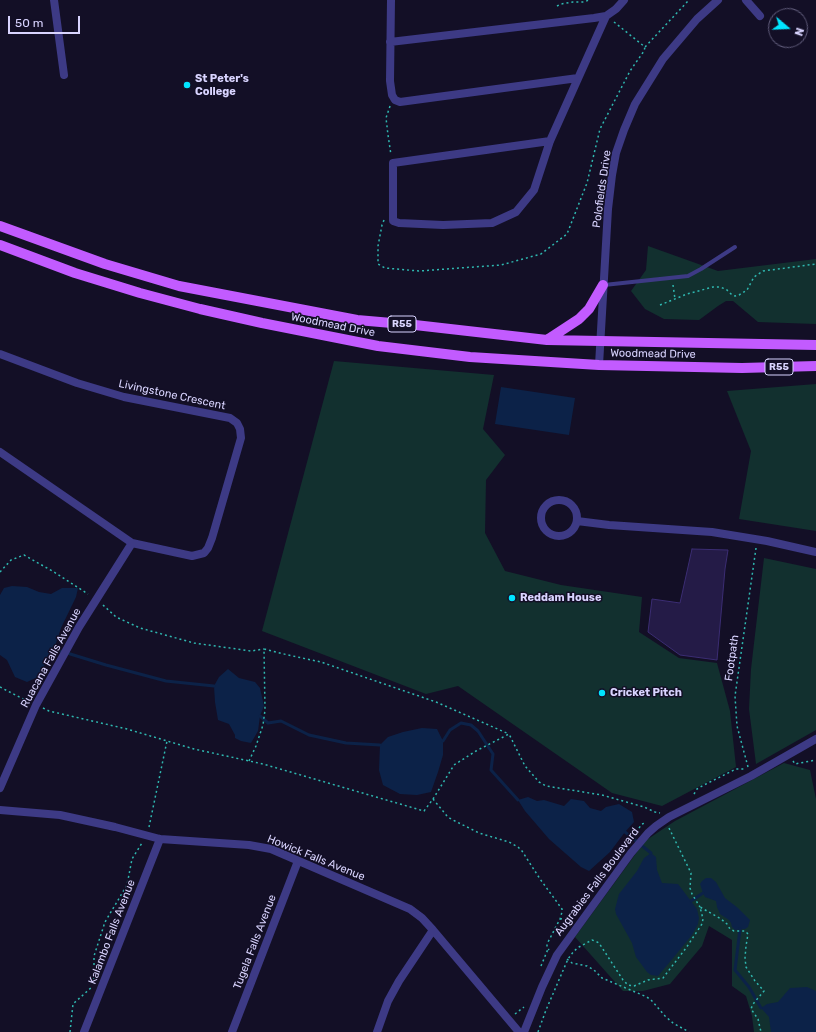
<!DOCTYPE html>
<html>
<head>
<meta charset="utf-8">
<style>
  body { margin:0 }
  #map { position:relative; width:816px; height:1032px; overflow:hidden; background:#130f26; font-family:Rubik,sans-serif }
  canvas { display:block }
  .north { position:absolute; left:768px; top:8px; width:40px; height:40px; box-sizing:border-box; background:#130f26; border:1px solid #625e7d; border-radius:50%; rotate:109deg; font-size:11px; font-weight:700; line-height:16px; text-align:center; color:#d9d4ff }
  .north::after { content:''; display:block; margin:auto; width:14px; height:18px; background:#00e5ff; clip-path:polygon(50% 0,100% 100%,50% 72%,0 100%) }
  .scale { position:absolute; left:8px; top:16px; width:72px; height:18px; box-sizing:border-box; border:2px solid #d9d4ff; border-top:0; padding-left:5px; font-size:12px; line-height:14px; white-space:nowrap; color:#d9d4ff; -webkit-text-stroke:3px #130f26; paint-order:stroke }
</style>
</head>
<body>
<div id="map">
<canvas width="816" height="1032"></canvas>
<div class="north">N</div>
<div class="scale">50 m</div>
</div>
<script>
const c = document.querySelector('canvas').getContext('2d');
c.lineJoin = 'round';
function paint(path, color) {
  c.fillStyle = color;
  c.fill(path, 'evenodd');
}
function toPath(rows) {
  const path = new Path2D();
  for (const r of rows) {
    if (r.length === 3) {
      path.moveTo(r[0] + r[2], r[1]);
      path.arc(r[0], r[1], r[2], 0, 2 * Math.PI);
      continue;
    }
    path.moveTo(r[0], r[1]);
    for (let i = 2; i < r.length; i += 2) path.lineTo(r[i], r[i + 1]);
  }
  return path;
}
function strokePath(path, color, width, dash) {
  c.strokeStyle = color;
  c.lineWidth = width;
  c.lineCap = dash ? 'butt' : 'round';
  c.setLineDash(dash || []);
  c.stroke(path);
}
function drawText(font, color, halo, rows, align = 'center') {
  c.font = font + ' Rubik,sans-serif';
  c.lineWidth = 3;
  c.setLineDash([]);
  c.textBaseline = 'middle';
  c.strokeStyle = halo;
  c.fillStyle = color;
  for (const [text, x, y, turn = 0] of rows) {
    c.save();
    c.translate(x, y);
    c.rotate((+turn || 0) * Math.PI / 180);
    c.textAlign = isNaN(turn) ? turn : align;
    if (halo) c.strokeText(text, 0, 0);
    c.fillText(text, 0, 0);
    c.restore();
  }
}
const green = toPath([
  [648,246,718,271,816,259,816,324,758,322,733,301,726,301,718,306,699,320,664,319,645,309,631,291,646,270],
  [334,361,494,375,483,429,505,455,486,480,485,533,505,571,561,585,642,597,639,632,679,658,717,663,730,711,736,767,662,806,612,793,458,686,426,694,262,631],
  [816,384,816,531,739,519,751,451,727,391],
  [764,558,816,569,816,730,756,764,749,709,751,669],
  [784,763,810,770,816,799,816,1032,754,1032,752,1016,746,996,732,986,732,940,709,926,702,946,670,984,643,991,623,991,575,937,645,841,675,821]
]);
const water = toPath([
  [501,387,575,398,569,435,495,424],
  [12,586,27,587,39,592,51,594,62,588,78,588,76,597,61,628,54,649,47,659,40,676,27,682,15,677,7,660,0,655,0,595,4,588],
  [228,669,239,678,255,682,260,688,264,706,260,716,258,731,251,743,241,741,235,738,235,735,229,724,218,720,215,702,214,686,219,677],
  [422,728,437,729,443,741,443,755,438,772,431,792,417,795,400,794,383,785,379,770,380,745,388,737,403,732],
  [528,797,537,801,544,800,564,806,571,799,584,801,590,808,601,811,606,807,619,804,632,812,634,822,625,832,610,852,589,871,581,867,549,839,525,811,518,800],
  [651,853,656,857,657,870,662,883,678,884,697,909,699,918,698,924,692,935,674,957,658,976,651,975,647,972,636,957,632,943,616,914,615,909,619,894,637,871,644,858],
  [706,878,711,878,716,882,725,898,738,908,750,920,748,927,745,929,735,930,732,927,731,923,729,920,720,914,717,907,716,901,705,897,703,893,700,884,702,881],
  [807,987,816,991,816,1032,771,1032,769,1017,761,1008,767,1004,778,1002,790,988]
]);
const stream = toPath([
  [54,649,106,665,166,681,214,686],
  [260,716,268,723,281,721,309,735,346,743,380,745],
  [443,741,450,730,461,723,471,725,478,731,493,754,491,770,518,800],
  [625,832,651,853],
  [691,901,703,893],
  [740,929,735,970,749,987,761,1008]
]);
const building = toPath([
  [692,549,728,550,725,569,717,660,680,655,648,632,652,599,680,603,692,549]
]);
const path = toPath([
  [557,6,561,4,573,2,584,2,589,0],
  [614,22,645,47,689,0],
  [390,106,386,118,388,135,391,155],
  [384,220,382,225,378,246,378,264,385,268,419,271,501,265,541,254,567,234,587,183,600,129,630,71,644,51,645,47],
  [673,285,675,299],
  [660,305,687,294,713,287,719,287,726,289,731,294,735,296,739,295,747,290,754,277,763,271,816,264],
  [0,572,11,560,24,555,54,572,88,594],
  [103,605,116,617,140,628,194,643,251,651,264,649],
  [0,687,29,702],
  [43,708,49,711,127,729,194,749,263,764,424,811,433,799,454,765,476,751,509,734,525,766,539,782,546,786,602,795,644,807,655,812,660,813],
  [249,761,256,746,263,725,265,710,264,649,288,655,321,662,436,702,509,734],
  [793,761,795,764,800,763,816,760],
  [748,767,737,726,735,696,756,548],
  [694,794,697,789,704,785,736,769,744,769],
  [433,799,447,816,451,819,479,833,509,842,518,847,522,851,540,879,562,909,562,912,560,919,547,944,547,947,549,950],
  [149,827,167,741],
  [669,828,691,873,690,888,692,894,700,907],
  [636,832,642,824,645,823],
  [560,919,572,918,574,916],
  [567,959,572,963,587,966,594,970,602,978,647,997,652,1001,665,1016,673,1023,689,1032],
  [541,966,548,949],
  [94,980,94,956,105,922,127,885,132,859,142,843],
  [515,1014,524,1007],
  [70,1032,73,1004,93,986],
  [538,1032,546,1010,568,959,574,951,579,947,592,940,595,941,599,943,623,980,628,985,634,986,648,980,663,978,686,948,702,924,703,919,700,907,721,919,727,924,730,929,734,931,745,931,748,934,746,946,745,958,746,967,755,981,764,991,753,1004,751,1009,758,1019,761,1032]
]);
const lane = toPath([
  [604,285,688,276,701,269,735,247]
]);
const street = toPath([
  [54,0,64,75],
  [391,0,390,81,392,95,395,100,400,102,578,78],
  [746,0,760,16],
  [390,42,594,18,606,16,616,9,624,0],
  [550,141,393,163,393,221,399,223,443,225,492,223,516,212,534,190,550,141,606,16],
  [0,354,77,383,124,397,230,418,237,423,240,429,241,438,212,538,208,548,204,553,192,556,132,543,0,452],
  [599,365,608,209,612,175,616,153,624,130,635,104,663,59,697,19,718,0],
  [559,518,18],
  [577,521,609,525,712,532,767,541,816,552],
  [0,788,36,705,79,627,132,543],
  [0,810,60,815,115,827,160,839,249,845,271,849,410,909,422,918,433,930,519,1032],
  [84,1032,160,839],
  [232,1032,298,861],
  [377,1032,388,1001,399,981,433,930],
  [524,1032,542,987,557,955,631,853,648,833,656,826,669,817,751,776,816,739]
]);
const primary = toPath([
  [0,226,105,264,179,286,357,320,415,325,547,340,816,345],
  [0,245,75,273,140,293,200,309,262,323,378,346,470,357,599,365,742,368,816,366],
  [547,340,579,319,589,309,603,285]
]);
const markers = [
  [187,85,4,"#00e5ff"],
  [512,598,4,"#00e5ff"],
  [602,693,4,"#00e5ff"]
];
const shields = [
  [402,324,28],
  [779,367,28]
];
const shieldNames = [
  ["R55",402,324],
  ["R55",779,367]
];
const poiNames = [
  ["St Peter's",195,79],
  ["College",195,92],
  ["Reddam House",520,598],
  ["Cricket Pitch",610,693]
];
const streetNames = [
  ["Polofields Drive",602,189,-82],
  ["Woodmead Drive",333,325,11],
  ["Woodmead Drive",653,354,1],
  ["Livingstone Crescent",172,395,12],
  ["Ruacana Falls Avenue",51,658,-61],
  ["Footpath",732,658,-82],
  ["Howick Falls Avenue",316,858,22],
  ["Augrabies Falls Boulevard",597,882,-53],
  ["Kalambo Falls Avenue",112,932,-69],
  ["Tugela Falls Avenue",255,942,-69]
];
paint(green, '#12302f');
paint(water, '#0c2248');
strokePath(stream, '#0c2248', 3);
paint(building, '#241b47');
strokePath(building, '#3b2d73', 1);
strokePath(path, '#2fb8b0', 1.5, [2, 3]);
strokePath(lane, '#3d3a85', 4);
strokePath(street, '#3d3a85', 8);
strokePath(primary, '#c25bff', 10);
for (const [x, y, r, color] of markers) {
  const dot = new Path2D();
  dot.arc(x, y, r, 0, 2 * Math.PI);
  c.fillStyle = color;
  c.fill(dot);
  strokePath(dot, '#130f26', 1.5);
}
for (const [x, y, w] of shields) {
  const box = new Path2D();
  box.roundRect(x - w / 2, y - 8, w, 16, 3);
  c.fillStyle = '#130f26';
  c.fill(box);
  strokePath(box, '#d9d4ff', 1);
}
drawText('bold 10px', '#d9d4ff', null, shieldNames);
drawText('bold 11px', '#d9d4ff', '#130f26', poiNames, 'left');
drawText('11px', '#d9d4ff', '#130f26', streetNames);
</script>
</body>
</html>
